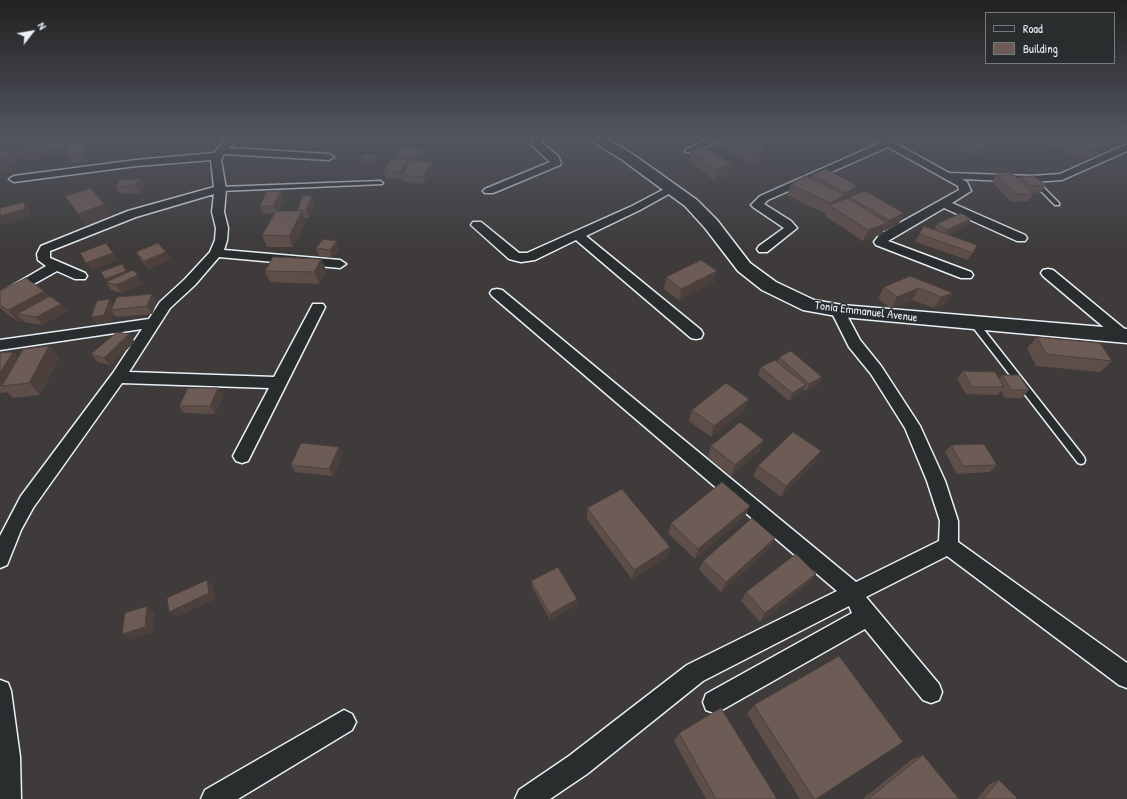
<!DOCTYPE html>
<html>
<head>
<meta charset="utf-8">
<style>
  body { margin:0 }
  #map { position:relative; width:1127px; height:799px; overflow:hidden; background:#3e3b3a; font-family:"Patrick Hand",sans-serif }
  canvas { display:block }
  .legend { position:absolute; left:985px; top:12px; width:130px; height:52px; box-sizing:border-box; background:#2a2d2e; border:1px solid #767b7f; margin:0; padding:5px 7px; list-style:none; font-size:12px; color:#e8f1f8 }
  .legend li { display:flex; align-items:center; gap:8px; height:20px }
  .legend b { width:20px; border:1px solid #767b7f }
  .north { position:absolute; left:12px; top:12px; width:40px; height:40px; -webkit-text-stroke:3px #2a2d2e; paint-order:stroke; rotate:59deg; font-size:11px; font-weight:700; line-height:16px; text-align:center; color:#e8f1f8 }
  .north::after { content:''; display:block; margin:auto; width:14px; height:18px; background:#e8f1f8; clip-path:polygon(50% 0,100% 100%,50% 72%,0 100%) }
</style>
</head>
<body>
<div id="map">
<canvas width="1127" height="799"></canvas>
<ul class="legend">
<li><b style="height:5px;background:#2a2d2e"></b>Road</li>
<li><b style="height:11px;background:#6d5b56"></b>Building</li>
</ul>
<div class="north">N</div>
</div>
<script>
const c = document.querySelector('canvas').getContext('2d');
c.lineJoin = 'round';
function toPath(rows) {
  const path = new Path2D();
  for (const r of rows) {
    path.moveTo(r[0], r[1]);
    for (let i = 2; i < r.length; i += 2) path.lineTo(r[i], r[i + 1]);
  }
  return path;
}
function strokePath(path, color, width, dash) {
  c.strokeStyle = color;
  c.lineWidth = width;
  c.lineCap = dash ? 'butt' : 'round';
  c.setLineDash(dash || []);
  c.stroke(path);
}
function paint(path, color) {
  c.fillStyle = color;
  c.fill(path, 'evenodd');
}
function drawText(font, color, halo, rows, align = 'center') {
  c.font = font + ' "Patrick Hand",sans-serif';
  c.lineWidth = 3;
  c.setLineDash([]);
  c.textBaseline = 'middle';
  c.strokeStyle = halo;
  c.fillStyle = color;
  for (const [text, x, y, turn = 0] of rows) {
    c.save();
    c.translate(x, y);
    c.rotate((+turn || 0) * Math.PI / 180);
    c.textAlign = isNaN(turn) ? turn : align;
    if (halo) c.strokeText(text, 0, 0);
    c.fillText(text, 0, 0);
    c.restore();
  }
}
const lane = toPath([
  [380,181,383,183,382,184,220,191,217,189,220,187,380,181],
  [1033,181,1037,181,1059,203,1059,205,1055,205,1033,183,1033,181],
  [972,322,978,322,1084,457,1085,460,1084,463,1081,464,1078,463,972,326,971,324,972,322]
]);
const street = toPath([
  [228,138,239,138,229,148,329,154,334,157,329,160,224,154,221,160,226,189,224,212,228,228,227,240,224,250,340,260,346,264,340,268,219,257,195,285,170,308,129,372,274,377,313,304,323,304,325,307,248,461,242,463,236,461,233,456,269,388,122,383,33,508,21,530,7,565,0,568,0,536,21,496,113,373,142,329,0,350,0,340,149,319,160,302,185,279,210,252,215,240,216,228,212,212,214,194,136,217,50,251,50,258,85,273,87,276,85,279,75,279,57,271,0,303,0,293,46,266,38,260,37,254,41,246,128,211,214,187,211,160,136,166,14,182,9,179,14,176,136,160,214,153,228,138],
  [534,138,544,138,542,143,558,156,561,163,560,165,493,193,485,193,483,191,485,189,550,162,533,146,532,144,534,138],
  [711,138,726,138,694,152,686,152,685,150,711,138],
  [873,138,886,138,949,173,1032,176,1060,174,1127,144,1127,151,1062,180,1032,182,962,179,967,182,971,191,952,203,1025,235,1027,238,1025,241,1017,241,944,208,888,241,971,272,973,275,971,278,961,278,876,245,874,242,880,234,959,190,958,186,888,147,768,200,764,204,791,221,797,228,767,252,759,252,757,249,759,246,784,228,753,207,751,205,760,196,880,143,873,138],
  [672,185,678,188,676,190,640,210,586,236,701,330,703,334,701,338,696,339,691,338,576,240,535,260,521,262,509,259,471,225,473,222,481,222,519,253,527,253,632,206,672,185],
  [1048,269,1053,270,1127,331,1127,340,1119,340,1043,276,1041,273,1043,270,1048,269],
  [497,289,502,290,856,582,939,541,940,521,927,481,905,428,871,374,849,347,831,311,833,308,843,308,860,340,881,366,920,426,945,481,958,521,958,542,1127,663,1127,688,1119,685,947,556,866,597,939,684,942,692,939,700,931,703,923,700,865,629,722,710,714,713,706,710,703,702,706,694,852,613,849,606,703,681,587,774,550,799,515,799,519,790,569,756,687,665,837,591,492,296,490,293,492,290,497,289],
  [0,680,8,683,11,691,20,757,21,799,0,799,0,680],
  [344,710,352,714,356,722,352,730,238,799,201,799,205,790,344,710]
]);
const secondary = toPath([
  [587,138,605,138,631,153,697,200,717,220,750,263,776,282,814,300,842,305,1127,329,1127,343,842,317,803,310,762,290,738,271,705,228,685,206,621,159,587,138]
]);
const wall = toPath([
  [723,138,747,138,766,149,763,160,750,165,721,147],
  [795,138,808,138,800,141],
  [912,138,921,138,916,140],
  [961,138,990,138,989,141,986,142,979,156,960,151,965,141,961,140],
  [1036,138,1045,138,1040,140],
  [1049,138,1093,138,1105,143,1098,154,1085,160,1046,143],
  [43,141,45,144,69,144,92,141,89,141,91,144,87,162,71,162,66,155,67,154,48,157,45,153,40,160,24,161],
  [690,151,729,175,714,180,689,162],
  [393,155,425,157,421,161,433,169,424,184,403,182,402,178,402,179,385,178,384,170,394,159],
  [378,158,374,164,361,163,360,159],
  [996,174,1018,179,1020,177,1046,185,1041,192,1032,193,1033,194,1028,201,1011,202,992,182],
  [812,175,855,194,899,224,884,231,883,231,882,234,863,241,825,216,826,214,787,195,791,184,811,179],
  [140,179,144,186,140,193,120,194,115,187],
  [281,191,283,199,278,211,297,211,315,204,309,218,304,218,306,222,293,247,267,247,262,235,275,213,263,214,260,206],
  [65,196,104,204,111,216,85,225],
  [937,224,967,226,949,235,977,245,968,260,915,242,919,234,934,230],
  [337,241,339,249,332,258,319,256,316,248],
  [136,252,166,252,171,259,149,269,141,260],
  [321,259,326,270,319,284,270,282,265,271],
  [128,273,143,283,121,293,111,290,106,282],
  [910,276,953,293,946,304,934,308,912,300,891,309,878,298,884,287],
  [666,277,714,282,679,300,664,289],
  [0,291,44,291,49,297,61,304,67,311,42,325,24,322,22,320,18,322,0,308],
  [157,302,152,314,116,317,113,313,110,322,97,324,114,304],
  [1037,337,1112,361,1100,372,1036,366,1027,348],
  [135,342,110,365,98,362,91,354],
  [49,346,59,358,40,395,13,398,7,392,0,393,0,353,13,352,18,357],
  [779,357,822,377,818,385,806,391,804,389,802,393,789,401,758,375,761,367,777,362],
  [963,371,999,378,1002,375,1029,390,1022,398,1005,398,1001,391,998,395,966,394,957,379],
  [218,388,223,396,215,414,184,413,179,406],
  [749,399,745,410,711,437,689,421,692,410],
  [764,440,760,451,731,476,708,457,711,446],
  [951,445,997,465,990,472,957,474,945,452],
  [339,447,342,455,333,476,295,472,291,465],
  [815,462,781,497,753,476,758,466],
  [587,508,670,547,667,557,632,579,587,519],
  [745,516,695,559,668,533,671,523],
  [775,538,770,548,721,592,699,570,703,561],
  [531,581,577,599,577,605,550,620,532,587],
  [809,583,760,622,741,601,746,592],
  [754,705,816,799,800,799,747,714],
  [679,733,777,799,706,799,674,741],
  [923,755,959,799,863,799,911,760],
  [999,780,1016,799,977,799,990,784]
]);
const shadedWall = toPath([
  [84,138,94,138,92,141,89,141,91,144,87,162,83,155],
  [800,138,808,138,800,141],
  [982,138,990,138,989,141,979,144],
  [67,140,71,147,68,154,48,157,45,153,40,160,24,161,19,154,43,141,48,148],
  [1105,143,1098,154,1085,160,1092,149],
  [766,149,763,160,750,165,753,154],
  [13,150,18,157,2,173,0,171,0,162],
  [424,150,425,157,414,167,412,159],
  [377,155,378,158,374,164,373,160],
  [407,160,409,167,402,175,402,179,400,172],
  [432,162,433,169,424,184,423,177],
  [732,164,729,175,714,180,717,169],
  [140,179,144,186,140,193,135,185],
  [858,186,854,198,849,197,848,201,830,205,830,203,844,195,845,193],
  [281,191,283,199,276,213,273,206],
  [312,196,315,204,309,218,306,210],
  [24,202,29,209,31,216,0,225,0,216],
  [104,204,111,216,85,225,78,214],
  [302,211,306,222,293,247,289,236],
  [904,213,899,224,884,231,889,220],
  [971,219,967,226,943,238,947,230],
  [887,223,882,234,863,241,868,230],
  [337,241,339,249,332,258,330,250],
  [166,252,171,259,149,269,144,261],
  [113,253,118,260,92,270,86,263],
  [321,259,326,270,319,284,314,272],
  [122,264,131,278,138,275,143,283,121,293,116,285,108,283,105,279],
  [717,271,714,282,679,300,681,289],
  [919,288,912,300,891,309,897,297],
  [44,291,54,303,17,314,22,320,18,322,8,310],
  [953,293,946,304,934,308,941,297],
  [152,294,157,302,152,314,147,306],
  [110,299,116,307,111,310,113,313,110,322,97,324,91,317],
  [61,304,67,311,42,325,36,317],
  [129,334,135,342,110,365,104,358],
  [49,346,59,358,40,395,29,383],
  [13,352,24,364,2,386,7,392,0,385,0,373],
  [822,377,818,385,806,391,809,384],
  [806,385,802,393,789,401,792,393],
  [218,388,223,396,215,414,210,406],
  [749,399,745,410,711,437,714,426],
  [764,440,760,451,731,476,735,465],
  [339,447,342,455,333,476,329,469],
  [821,451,815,462,781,497,786,486],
  [750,506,745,516,695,559,698,549],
  [775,538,770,548,721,592,726,582],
  [670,547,667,557,632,579,634,570],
  [816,574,809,583,760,622,765,613],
  [207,580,213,586,216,599,177,617,169,612],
  [577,599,577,605,550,620,550,614],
  [147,606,155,612,153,633,131,640,122,634]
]);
const building = toPath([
  [81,138,87,138,83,155,66,155,70,140,81,138],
  [726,138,747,138,766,149,753,154,726,138],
  [967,138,976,138,986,141,983,149,964,144,967,138],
  [1066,138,1093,138,1105,143,1092,149,1066,138],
  [67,140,63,147,43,149,46,142,67,140],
  [43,141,35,152,19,154,27,143,43,141],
  [405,145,424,150,412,159,393,155,405,145],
  [705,147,732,164,717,169,690,151,705,147],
  [2,150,13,150,0,162,0,152,2,150],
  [364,154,377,155,373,160,360,159,364,154],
  [391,159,407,160,400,172,384,170,391,159],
  [411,160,432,162,423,177,402,175,411,160],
  [826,169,858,186,845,193,812,175,826,169],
  [996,174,1013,174,1033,194,1016,194,996,174],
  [805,176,845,195,830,203,791,184,805,176],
  [1034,176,1046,185,1031,186,1020,177,1034,176],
  [140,179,135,185,115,187,120,180,140,179],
  [91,188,104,204,78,214,65,196,91,188],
  [267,191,281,191,273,206,260,206,267,191],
  [865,191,904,213,889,220,849,197,865,191],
  [303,196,312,196,306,210,297,210,303,196],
  [848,198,887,223,868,230,829,205,848,198],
  [24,202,25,209,0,216,0,208,24,202],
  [276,211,302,211,289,236,262,235,276,211],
  [961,213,971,219,947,230,937,224,961,213],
  [924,226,977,245,973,253,919,234,924,226],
  [323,239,337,241,330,250,316,248,323,239],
  [106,243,113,253,86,263,80,253,106,243],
  [158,243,166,252,144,261,136,252,158,243],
  [273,257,321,259,314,272,265,271,273,257],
  [701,260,717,271,681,289,666,277,701,260],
  [122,264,126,271,105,279,101,272,122,264],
  [133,270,138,275,116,285,106,282,133,270],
  [910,276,953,293,941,297,919,288,897,297,884,287,910,276],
  [26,278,44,291,8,310,0,305,0,291,26,278],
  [152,294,147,306,111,310,117,297,152,294],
  [50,296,61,304,36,317,17,314,50,296],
  [110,299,104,315,91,317,97,301,110,299],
  [117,332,129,334,104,358,91,354,117,332],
  [1037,337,1100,343,1112,361,1046,354,1037,337],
  [49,346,29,383,2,386,23,349,49,346],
  [791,351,822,377,809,384,779,357,791,351],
  [13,352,0,373,0,353,13,352],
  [775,360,806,385,792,393,761,367,775,360],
  [963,371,995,372,1004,387,972,387,963,371],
  [1002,375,1019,375,1029,390,1011,390,1002,375],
  [726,383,749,399,714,426,692,410,726,383],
  [188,388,218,388,210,406,179,406,188,388],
  [740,422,764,440,735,465,711,446,740,422],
  [793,432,821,451,786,486,758,466,793,432],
  [301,443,339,447,329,469,291,465,301,443],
  [984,444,997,465,963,466,951,445,984,444],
  [722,482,750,506,698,549,671,523,722,482],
  [622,489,670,547,634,570,587,508,622,489],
  [752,518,775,538,726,582,703,561,752,518],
  [796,554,816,574,765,613,746,592,796,554],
  [558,567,577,599,550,614,531,581,558,567],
  [207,580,209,593,169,612,167,598,207,580],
  [147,606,145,627,122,634,125,613,147,606],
  [839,656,903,742,816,799,814,799,754,705,839,656],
  [721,708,777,799,716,799,679,733,721,708],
  [923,755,959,799,868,799,923,755],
  [999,780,1017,798,1016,799,983,799,999,780]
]);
const streetNames = [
  ["Tonia Emmanuel Avenue",866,312,7]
];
strokePath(lane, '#e8f1f8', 3);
strokePath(street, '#e8f1f8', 3);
strokePath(secondary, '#e8f1f8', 3);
paint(lane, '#2a2d2e');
paint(street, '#2a2d2e');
paint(secondary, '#2a2d2e');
paint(wall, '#5e4e4a');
paint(shadedWall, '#4c403c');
paint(building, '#6d5b56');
strokePath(building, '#4c403c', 1);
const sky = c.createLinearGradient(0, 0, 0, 250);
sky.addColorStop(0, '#222020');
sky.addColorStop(0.55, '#525560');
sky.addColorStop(1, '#52556000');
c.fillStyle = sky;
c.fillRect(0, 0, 1127, 250);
drawText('12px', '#e8f1f8', '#2a2d2e', streetNames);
</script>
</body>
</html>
